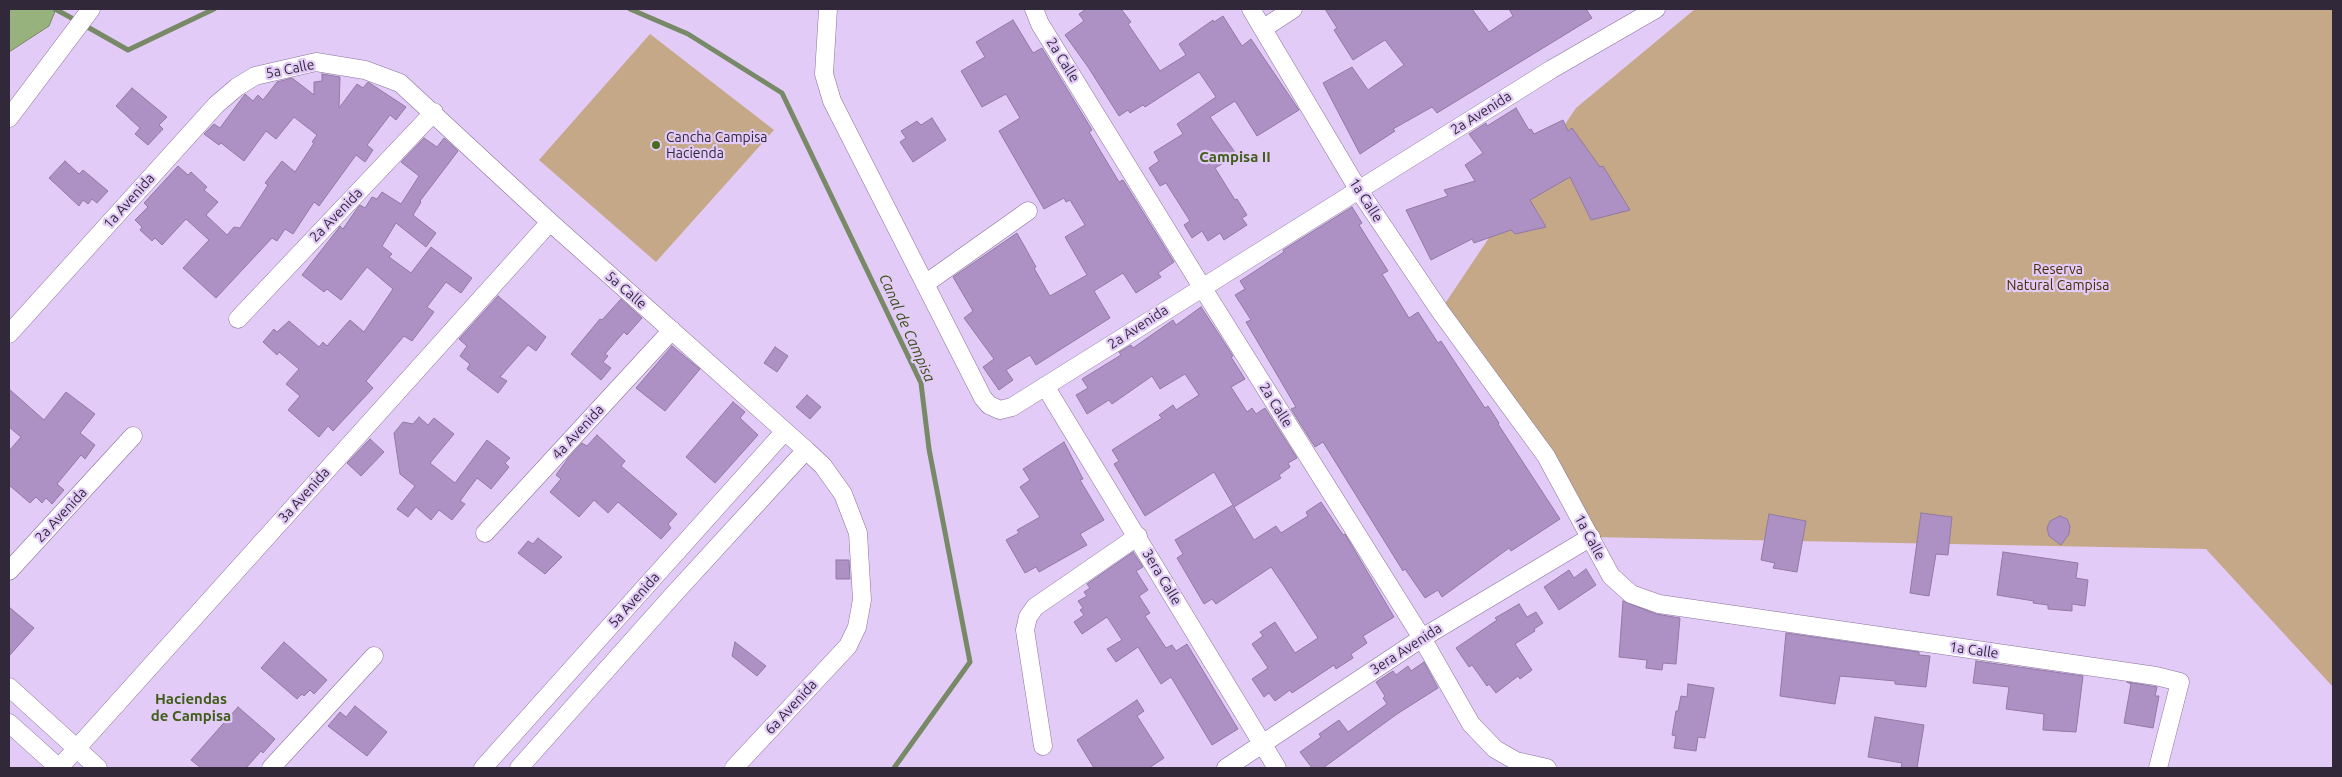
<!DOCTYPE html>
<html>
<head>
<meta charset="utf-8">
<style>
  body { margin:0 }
  #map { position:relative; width:2342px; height:777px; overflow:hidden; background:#e3cbf7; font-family:Ubuntu,sans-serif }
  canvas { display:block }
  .frame { position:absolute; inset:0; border:10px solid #312839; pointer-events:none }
</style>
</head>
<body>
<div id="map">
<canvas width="2342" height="777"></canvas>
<div class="frame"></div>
</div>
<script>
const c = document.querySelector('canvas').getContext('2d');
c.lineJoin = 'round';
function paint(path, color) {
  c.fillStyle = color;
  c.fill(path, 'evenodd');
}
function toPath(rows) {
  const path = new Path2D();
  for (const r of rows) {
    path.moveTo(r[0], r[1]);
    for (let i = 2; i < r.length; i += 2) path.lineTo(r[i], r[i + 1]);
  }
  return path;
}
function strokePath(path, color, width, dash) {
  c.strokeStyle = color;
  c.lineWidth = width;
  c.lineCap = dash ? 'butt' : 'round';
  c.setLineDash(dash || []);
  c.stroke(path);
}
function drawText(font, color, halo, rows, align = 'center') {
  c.font = font + ' Ubuntu,sans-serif';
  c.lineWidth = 4.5;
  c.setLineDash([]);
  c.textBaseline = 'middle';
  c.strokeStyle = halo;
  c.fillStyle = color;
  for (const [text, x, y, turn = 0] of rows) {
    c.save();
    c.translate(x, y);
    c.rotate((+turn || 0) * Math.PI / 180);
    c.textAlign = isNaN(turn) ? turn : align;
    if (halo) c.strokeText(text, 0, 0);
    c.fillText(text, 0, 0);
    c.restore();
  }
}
const green = toPath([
  [1695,9,2333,9,2333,687,2206,549,1591,537,1440,311,1576,108],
  [650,34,774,130,656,262,539,160]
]);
const water = toPath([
  [9,9,56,9,49,26,9,52,9,9]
]);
const stream = toPath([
  [55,9,77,21],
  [630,9,688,34,782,93,921,383,929,449,970,662,894,768],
  [84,25,128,50,214,9]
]);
const building = toPath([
  [1086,9,1121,9,1131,22,1128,24,1160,71,1186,55,1179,44,1213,20,1214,22,1223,16,1242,46,1251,39,1299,110,1257,136,1235,101,1210,117,1237,155,1215,168,1235,200,1237,199,1247,215,1242,218,1247,225,1224,240,1220,233,1208,241,1202,231,1192,238,1184,225,1190,221,1166,183,1160,186,1149,168,1159,161,1154,152,1183,134,1177,124,1216,97,1199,72,1145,107,1143,105,1130,113,1128,110,1119,116,1088,67,1065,35,1084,21,1079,14,1086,9],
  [1325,9,1472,9,1489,32,1513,16,1509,9,1586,9,1592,18,1437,113,1432,107,1393,129,1395,131,1360,154,1323,83,1352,67,1368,90,1404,65,1385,40,1353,60,1334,30,1337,28,1325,9],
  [1013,20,1033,53,1042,48,1092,130,1089,132,1119,182,1123,180,1174,262,1158,273,1161,277,1136,293,1123,273,1094,291,1110,318,1036,365,1030,355,1006,370,1013,380,999,390,983,367,994,359,964,318,973,311,953,277,1017,233,1036,267,1034,268,1050,296,1087,275,1065,237,1085,225,1070,200,1066,202,1064,198,1044,209,999,131,1020,118,1006,94,982,107,961,71,985,57,976,42,1013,20],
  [322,74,340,77,339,108,357,84,363,88,368,82,406,107,396,120,390,115,367,145,373,150,365,162,356,155,319,206,314,202,293,234,285,229,277,241,272,238,216,298,183,268,209,240,186,219,162,245,155,238,152,241,140,230,142,227,135,220,148,207,144,203,178,166,188,175,191,172,207,187,204,190,218,202,206,215,227,235,234,227,240,228,268,185,265,183,282,161,295,172,314,143,312,142,317,135,294,117,276,139,266,131,244,161,221,143,219,145,204,134,214,124,220,128,245,94,253,101,258,95,263,100,277,82,292,78,314,95,314,82,322,81,322,74],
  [132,88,167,117,159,125,163,129,148,145,135,134,140,128,116,106,132,88],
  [1516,108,1529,130,1531,129,1534,134,1563,120,1568,131,1572,128,1600,167,1603,166,1630,210,1591,220,1570,177,1530,200,1546,227,1515,234,1511,230,1474,243,1472,239,1431,260,1406,210,1448,196,1444,190,1475,181,1465,165,1483,153,1469,134,1486,123,1487,126,1516,108],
  [932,118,946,140,913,162,900,142,906,138,901,131,917,121,921,125,932,118],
  [424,138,437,147,444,138,458,151,420,201,421,202,413,215,436,233,426,247,396,223,382,246,392,254,389,257,411,273,431,247,472,278,461,293,446,282,427,307,434,312,412,341,404,336,366,381,373,388,333,431,328,426,319,437,288,410,300,396,286,384,299,369,279,352,277,355,263,342,274,329,277,332,289,321,319,347,323,342,327,346,350,320,364,332,393,289,367,267,341,300,327,289,324,292,302,275,338,229,340,226,343,229,356,210,360,205,365,208,372,197,377,199,382,192,401,204,419,176,401,162,424,138],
  [65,161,79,174,83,170,108,191,97,203,92,199,88,204,83,200,79,206,49,178,65,161],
  [1352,207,1362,223,1359,225,1388,271,1382,274,1409,318,1418,312,1438,343,1441,341,1485,408,1488,406,1499,423,1498,424,1560,519,1511,551,1509,548,1442,597,1438,590,1425,598,1405,569,1403,571,1323,442,1315,447,1291,409,1296,407,1246,322,1251,320,1235,295,1245,289,1240,281,1284,252,1283,250,1352,207],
  [498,296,546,337,536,351,528,345,500,377,507,381,498,393,467,369,470,364,460,356,467,346,459,339,498,296],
  [621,299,642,318,627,335,624,332,605,354,608,356,603,362,611,368,601,380,571,354,600,319,602,320,621,299],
  [1201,307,1233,356,1231,357,1245,379,1231,387,1247,412,1252,408,1256,414,1265,408,1297,458,1288,463,1290,467,1279,475,1281,478,1234,507,1254,540,1276,526,1281,533,1308,516,1306,512,1321,502,1343,535,1345,534,1394,617,1363,636,1367,643,1351,654,1353,658,1336,669,1334,665,1292,693,1290,690,1275,701,1269,693,1264,697,1252,679,1268,668,1252,644,1263,636,1260,632,1275,622,1295,653,1318,638,1284,586,1271,567,1216,604,1212,599,1204,604,1177,558,1183,554,1175,540,1233,505,1214,472,1145,516,1114,464,1119,461,1112,450,1162,418,1159,415,1173,405,1176,410,1199,395,1185,374,1160,389,1152,376,1112,404,1109,400,1087,414,1076,395,1088,388,1082,379,1121,355,1119,352,1131,345,1133,348,1173,320,1176,325,1201,307],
  [672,346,700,369,665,411,636,388,672,346],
  [775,347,788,356,777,372,764,363,775,347],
  [9,389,44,420,66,392,95,414,80,433,95,445,85,459,81,455,57,484,64,490,52,504,46,498,42,503,36,497,30,503,9,485,9,451,21,437,9,427,9,389],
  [807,395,821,407,810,419,796,407,807,395],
  [733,402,745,412,740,418,758,435,715,483,686,457,733,402],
  [419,417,428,425,434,418,454,434,430,463,455,483,487,440,510,458,505,463,509,467,491,489,477,478,460,501,465,504,452,520,439,510,431,520,416,507,408,517,397,509,415,486,400,474,394,433,403,422,413,424,419,417],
  [597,435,625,461,621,466,677,514,668,524,671,528,661,539,618,502,608,513,594,500,579,517,550,492,561,479,556,475,569,457,582,443,587,446,597,435],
  [370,439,384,452,361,476,347,463,370,439],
  [1064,442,1083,479,1080,480,1104,520,1080,534,1087,545,1039,572,1036,567,1025,573,1006,540,1019,533,1017,530,1040,517,1020,487,1030,480,1023,469,1064,442],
  [1921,513,1952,517,1948,555,1936,554,1929,596,1910,593,1921,513],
  [1769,514,1806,521,1797,572,1773,568,1775,563,1761,560,1769,514],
  [2060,516,2067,519,2070,526,2069,534,2061,545,2049,536,2047,528,2050,521,2060,516],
  [538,538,562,557,545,574,518,553,528,541,533,544,538,538],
  [1133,552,1143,567,1136,571,1148,590,1139,596,1150,613,1145,616,1166,648,1172,645,1176,651,1187,644,1238,729,1212,745,1171,677,1161,684,1138,647,1116,662,1107,649,1122,640,1107,617,1082,634,1074,622,1084,615,1080,610,1083,608,1078,601,1087,596,1084,592,1090,588,1087,584,1133,552],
  [2003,552,2078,563,2076,578,2088,580,2085,606,2072,604,2072,611,2048,609,2048,605,2033,603,2034,601,1997,595,2003,552],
  [836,560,849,560,850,579,836,579,836,560],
  [1586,569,1596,585,1559,610,1544,587,1569,570,1574,578,1586,569],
  [1623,601,1656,614,1680,618,1676,664,1663,663,1662,670,1646,668,1647,660,1619,657,1623,601],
  [1519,604,1527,617,1536,612,1543,623,1534,629,1535,631,1515,644,1532,670,1520,679,1518,676,1496,693,1489,684,1487,686,1472,665,1469,667,1456,648,1497,620,1495,618,1519,604],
  [9,607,34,628,9,656,9,607],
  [1786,633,1919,652,1919,655,1930,656,1926,687,1895,684,1895,681,1840,676,1835,704,1780,696,1786,633],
  [284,642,327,680,314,694,310,690,304,696,302,694,297,699,261,668,284,642],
  [735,642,766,666,757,676,732,656,735,642],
  [1976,661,2083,676,2076,732,2043,730,2044,714,2006,709,2009,687,1973,683,1976,661],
  [1424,662,1438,688,1397,714,1323,768,1312,768,1300,752,1321,737,1319,734,1339,720,1348,732,1387,704,1383,698,1385,696,1376,682,1393,671,1396,675,1408,666,1411,671,1424,662],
  [2127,682,2157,687,2155,696,2159,696,2153,728,2124,723,2131,684,2127,682],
  [1688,684,1714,688,1705,738,1698,737,1696,751,1674,748,1676,736,1672,735,1676,711,1678,711,1681,696,1687,697,1688,684],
  [1137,700,1144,711,1137,716,1164,758,1149,768,1094,768,1077,740,1137,700],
  [355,706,387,732,367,756,328,726,340,712,346,717,355,706],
  [238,707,275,739,263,753,261,751,246,768,201,768,191,760,238,707],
  [1875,717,1924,725,1917,768,1901,768,1902,763,1868,757,1875,717]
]);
const minor = toPath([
  [828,9,824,74,832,101,983,398,989,405,1000,410,1012,407,1552,69,1656,9],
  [1034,9,1040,24,1202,287,1422,638,1471,724,1495,749,1516,761,1547,768],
  [1251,9,1358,189,1440,311,1546,456,1611,576,1631,594,1659,604,2156,676,2180,682,2158,768],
  [1264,28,1293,9],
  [9,118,91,9],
  [925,284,1028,211],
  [238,319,434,112],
  [9,334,216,105,237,87,255,76,316,62,365,70,400,83,550,222,806,450,823,466,843,494,858,533,862,600,857,627,848,646,734,768],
  [1045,386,1277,768],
  [485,533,672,330],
  [9,571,133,436],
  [9,687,98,768],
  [9,723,59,768,550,222],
  [1043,746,1025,630,1028,617,1035,607,1138,536],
  [271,768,374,656],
  [483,768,785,431],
  [519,768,674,594,806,450],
  [1226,768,1422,638,1591,537]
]);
const markers = [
  [656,145,5,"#4b6b21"]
];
const streetNames = [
  ["2a Calle",1063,60,58],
  ["5a Calle",290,69,-11],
  ["2a Avenida",1481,113,-32],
  ["1a Calle",1366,200,57],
  ["1a Avenida",129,201,-48],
  ["2a Avenida",336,215,-46],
  ["5a Calle",626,290,41],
  ["2a Avenida",1138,327,-33],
  ["2a Calle",1276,405,58],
  ["4a Avenida",578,432,-47],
  ["3a Avenida",304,495,-48],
  ["2a Avenida",61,515,-47],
  ["1a Calle",1590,537,62],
  ["3era Calle",1162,577,59],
  ["5a Avenida",634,600,-48],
  ["3era Avenida",1406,649,-33],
  ["1a Calle",1974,650,8],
  ["6a Avenida",791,707,-47]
];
const poiNames = [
  ["Cancha Campisa",666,137],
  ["Hacienda",666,153]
];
const parkNames = [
  ["Reserva",2058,269],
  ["Natural Campisa",2058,285]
];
const neighbourhoodNames = [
  ["Campisa II",1235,157],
  ["Haciendas",191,699],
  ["de Campisa",191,716]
];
const waterNames = [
  ["Canal de Campisa",907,328,66]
];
paint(green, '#c5a887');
paint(water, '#97b27c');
strokePath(water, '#788968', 1);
strokePath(stream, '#788968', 5);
paint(building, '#ad90c4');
strokePath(building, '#917aa3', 1);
strokePath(minor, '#88729a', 19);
strokePath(minor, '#fff', 18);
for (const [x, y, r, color] of markers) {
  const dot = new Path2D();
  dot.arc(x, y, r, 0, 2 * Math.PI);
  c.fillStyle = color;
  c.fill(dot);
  strokePath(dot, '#e3cbf7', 2);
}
drawText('14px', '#312839', '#e3cbf7', streetNames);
drawText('14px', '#312839', '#e3cbf7', poiNames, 'left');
drawText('14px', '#482c03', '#e3cbf7', parkNames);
drawText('bold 15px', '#415d1a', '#e3cbf7', neighbourhoodNames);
drawText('italic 15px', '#354e14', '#e3cbf7', waterNames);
</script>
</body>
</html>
